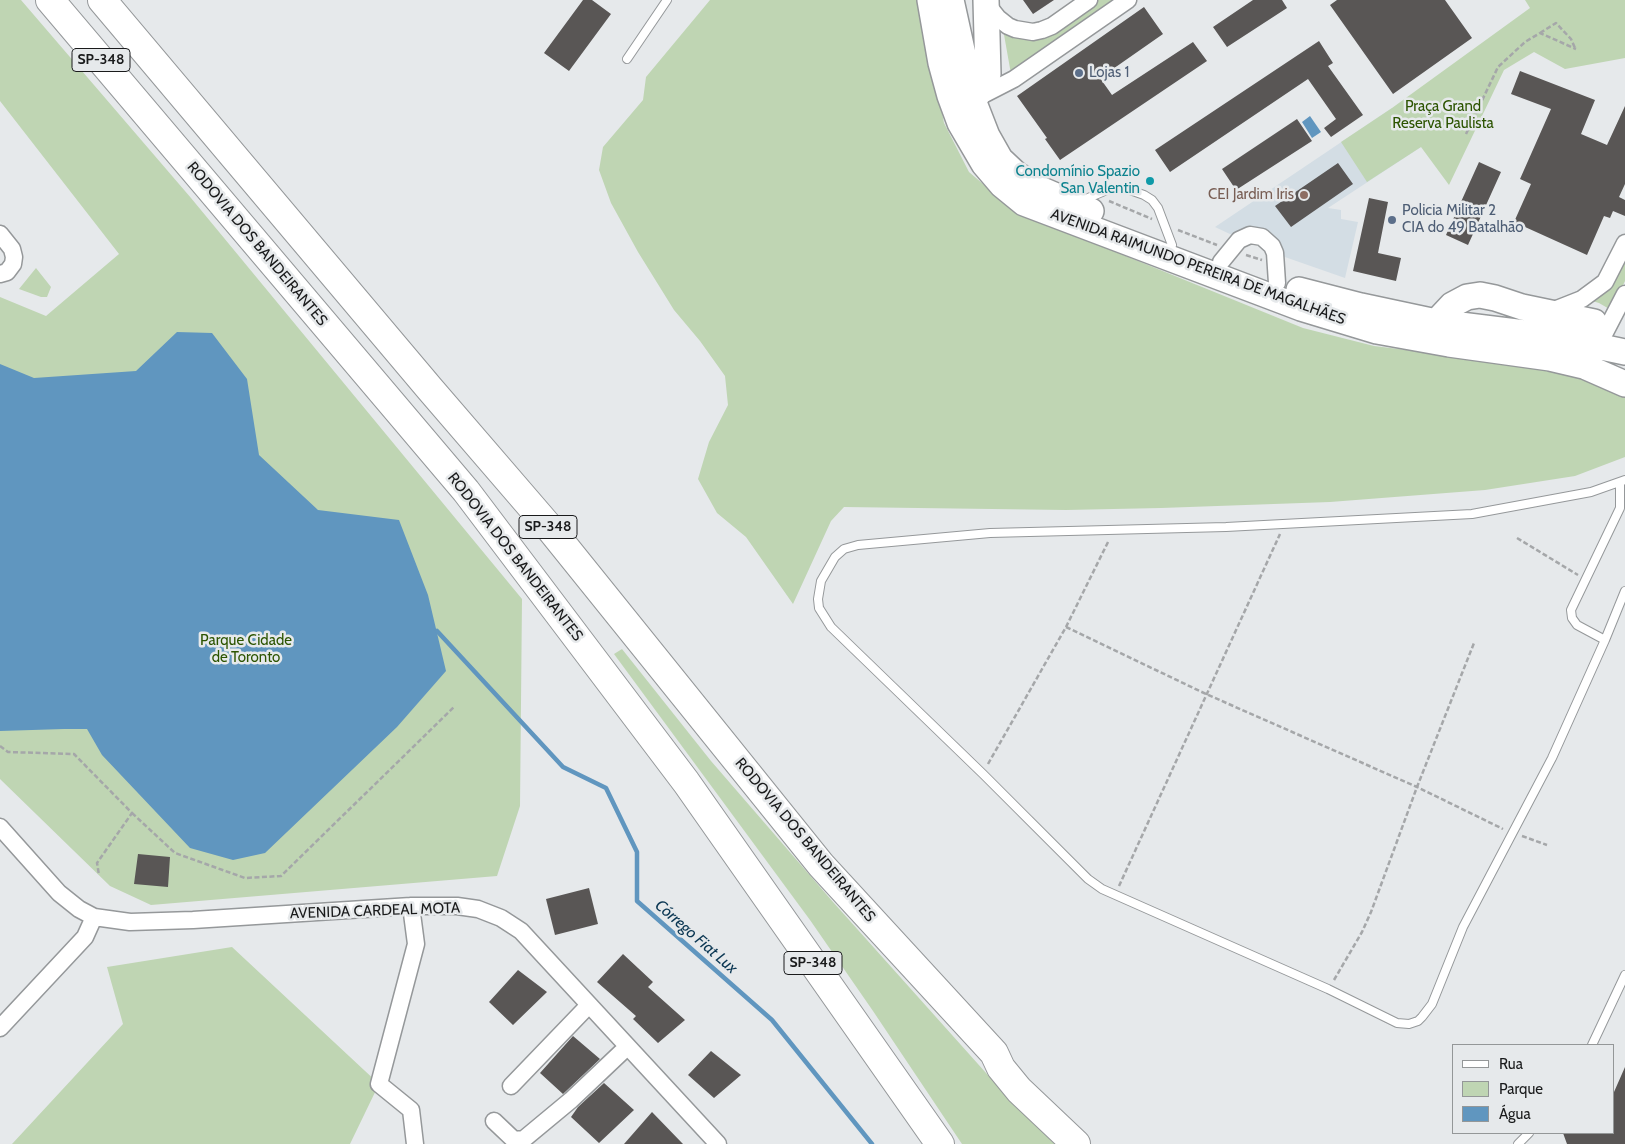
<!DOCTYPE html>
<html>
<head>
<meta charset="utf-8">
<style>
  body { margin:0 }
  #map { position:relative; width:1625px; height:1144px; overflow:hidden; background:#e6e9eb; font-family:Cabin,sans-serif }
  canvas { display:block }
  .legend { position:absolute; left:1452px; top:1044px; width:162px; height:90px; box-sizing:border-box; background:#e6e9eb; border:1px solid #949798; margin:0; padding:6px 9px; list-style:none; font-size:15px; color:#1a1b1c }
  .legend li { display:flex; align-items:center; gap:10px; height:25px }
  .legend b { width:25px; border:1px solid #949798 }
</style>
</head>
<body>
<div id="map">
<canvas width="1625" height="1144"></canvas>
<ul class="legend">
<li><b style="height:6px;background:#fff"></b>Rua</li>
<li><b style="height:14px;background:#bfd5b3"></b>Parque</li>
<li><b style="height:14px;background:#6096bf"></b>Água</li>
</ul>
</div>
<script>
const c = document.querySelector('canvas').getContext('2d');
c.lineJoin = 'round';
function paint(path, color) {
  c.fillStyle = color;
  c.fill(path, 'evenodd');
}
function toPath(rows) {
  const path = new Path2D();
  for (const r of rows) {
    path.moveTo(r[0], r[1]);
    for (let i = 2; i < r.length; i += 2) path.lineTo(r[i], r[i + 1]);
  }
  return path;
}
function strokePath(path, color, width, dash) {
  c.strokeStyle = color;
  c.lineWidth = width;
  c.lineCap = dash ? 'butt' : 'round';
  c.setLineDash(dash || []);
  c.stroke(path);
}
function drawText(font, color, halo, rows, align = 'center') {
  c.font = font + ' Cabin,sans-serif';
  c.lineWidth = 5;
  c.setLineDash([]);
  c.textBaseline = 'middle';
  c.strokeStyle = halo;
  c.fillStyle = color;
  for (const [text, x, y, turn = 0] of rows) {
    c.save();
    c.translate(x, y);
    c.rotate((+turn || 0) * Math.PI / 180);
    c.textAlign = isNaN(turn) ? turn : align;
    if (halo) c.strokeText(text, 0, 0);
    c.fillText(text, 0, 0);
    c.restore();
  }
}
const built = toPath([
  [1392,108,1421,147,1328,208,1341,210,1341,219,1358,222,1345,278,1282,256,1246,229,1232,235,1215,227]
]);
const green = toPath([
  [0,0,21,0,191,198,522,599,520,806,497,876,151,905,110,886,0,779,0,297,46,316,119,254,0,101],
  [710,0,921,0,944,123,969,172,1010,207,1079,237,1303,328,1374,346,1537,366,1625,390,1625,457,1575,476,1485,490,1330,502,1161,508,1066,510,844,507,831,521,793,604,746,537,717,513,698,479,709,442,728,405,725,376,700,341,674,310,638,252,611,203,599,170,603,147,643,100,646,77],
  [1095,0,1115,0,1011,74,1003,29,1012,34],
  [1525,0,1625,0,1625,58,1565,69,1534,52,1504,70,1449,185,1421,147,1367,182,1341,142,1392,108,1530,8],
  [1625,255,1625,281,1611,310,1599,303,1589,300],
  [36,268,51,287,47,297,41,297,19,289],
  [622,649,711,761,833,902,995,1083,1058,1144,962,1144,873,1011,810,920,614,654],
  [232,947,379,1084,350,1144,12,1144,123,1024,107,967]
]);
const water = toPath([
  [1310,116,1321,132,1312,138,1302,122],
  [177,332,212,333,247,379,259,455,318,510,399,520,428,595,446,671,397,727,265,853,233,860,190,848,102,755,87,729,64,729,0,731,0,364,34,378,136,371]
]);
const stream = toPath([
  [437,631,563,767,606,788,637,852,637,901,772,1020,872,1144]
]);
const building = toPath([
  [583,0,592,0,611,14,569,71,544,53],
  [1023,0,1054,0,1033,14],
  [1253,0,1282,0,1287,8,1227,47,1213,27],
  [1337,0,1445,0,1472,38,1393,94,1330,5],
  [1144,7,1163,34,1100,78,1112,95,1193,42,1207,61,1060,160,1045,139,1047,138,1017,96],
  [1319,41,1333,63,1328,66,1363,115,1331,137,1324,128,1336,119,1308,79,1170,172,1155,150],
  [1520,71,1595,100,1581,134,1607,145,1625,106,1625,184,1619,197,1625,200,1625,216,1613,211,1610,218,1604,216,1587,255,1514,222,1531,184,1520,179,1551,109,1511,94],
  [1297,119,1312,141,1236,190,1222,169],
  [1479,162,1501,172,1468,245,1446,235],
  [1338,163,1353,184,1291,227,1275,206],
  [1369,198,1388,202,1378,253,1401,258,1396,281,1353,271],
  [138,854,170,857,168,887,134,884],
  [589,888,598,924,555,935,546,899],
  [623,954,653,982,648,987,685,1020,658,1043,633,1019,636,1016,597,982],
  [518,970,547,992,513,1025,489,1002],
  [573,1036,600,1059,563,1094,540,1073],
  [711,1051,741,1075,714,1098,688,1075],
  [1625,1067,1625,1144,1567,1144,1563,1133,1614,1133,1614,1092],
  [604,1083,634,1110,599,1143,571,1117,578,1107],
  [652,1112,683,1144,624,1144]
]);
const path = toPath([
  [1540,33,1556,23,1571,39,1575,48],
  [1466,134,1498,67,1525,42,1540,33,1576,49],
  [1109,201,1152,219],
  [1178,230,1217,245],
  [1246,255,1262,260],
  [1517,538,1578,575],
  [1066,627,1206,694,1417,787,1503,829],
  [0,746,8,752,74,754,132,813,97,863,99,875],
  [988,764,1066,627,1109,540],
  [132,813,175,853,245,878,281,876,455,706],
  [1522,836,1547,845],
  [1119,886,1280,534],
  [1334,980,1362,932,1371,912,1417,787,1474,643]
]);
const service = toPath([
  [627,59,667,0],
  [1081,201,1107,190,1127,189,1144,195,1152,200,1158,208,1172,245],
  [1625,480,1591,492,1472,514,1226,527,990,533,858,545,844,549,835,557,821,581,818,599,819,608,831,627,983,774,1088,879,1102,889,1328,989,1397,1023,1409,1024,1418,1021,1422,1017,1432,1004,1463,927,1552,758,1605,640,1625,591],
  [1605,640,1577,625,1572,618,1571,610,1620,508,1620,483],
  [1592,1045,1625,975],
  [1518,1144,1529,1133]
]);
const minor = toPath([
  [986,3,998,18,1008,26,1015,29,1033,32,1042,30,1052,26,1089,0],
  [977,98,1014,79,1128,0],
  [0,234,12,249,14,257,13,264,7,272,0,274],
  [1221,262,1239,240,1250,235,1262,237,1272,246,1275,253,1277,283],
  [1549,312,1582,299,1605,282,1625,243],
  [1599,344,1625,294],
  [0,827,59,893,79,909,94,917,130,922,193,920,411,906,457,906,478,909,501,918,521,931,718,1144],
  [411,906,416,944,379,1084,411,1110,415,1144],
  [0,1028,85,937,94,917],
  [511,1086,588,1006],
  [494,1121,514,1140,524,1139,571,1100,627,1047]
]);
const primary = toPath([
  [930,0,941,63,950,96,960,123,984,164,1002,185,1024,203,1301,308,1377,331,1449,344,1550,358,1584,366,1625,384],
  [951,0,973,100,987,136,1000,159,1016,174,1040,189,1091,211],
  [973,100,985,85,988,74,986,0],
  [1299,290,1361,306,1436,322,1549,336,1625,352],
  [1436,322,1452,305,1467,297,1480,295,1495,298,1522,307,1594,322,1596,325,1597,346,1591,353,1586,355]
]);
const motorway = toPath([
  [50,0,466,491,686,782,940,1144],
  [102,0,430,389,548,526,821,865,994,1053,1001,1068,1019,1090,1076,1144]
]);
const markers = [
  [1079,73,5,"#5c6f8a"],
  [1150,181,5,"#0f9aa8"],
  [1304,195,5,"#8d6e63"],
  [1392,220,5,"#5c6f8a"]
];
const shields = [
  [101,60,58],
  [548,527,58],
  [813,963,58]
];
const shieldNames = [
  ["SP-348",101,60],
  ["SP-348",548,527],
  ["SP-348",813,963]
];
const serviceNames = [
  ["Lojas 1",1089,73],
  ["Policia Militar 2",1402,211],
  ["CIA do 49 Batalhão",1402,228]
];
const parkNames = [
  ["Praça Grand",1443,107],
  ["Reserva Paulista",1443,124],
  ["Parque Cidade",246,641],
  ["de Toronto",246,658]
];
const cultureNames = [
  ["Condomínio Spazio",1140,172],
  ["San Valentin",1140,189]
];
const educationNames = [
  ["CEI Jardim Iris",1294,195]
];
const streetNames = [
  ["RODOVIA DOS BANDEIRANTES",257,244,50],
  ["AVENIDA RAIMUNDO PEREIRA DE MAGALHÃES",1198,267,20],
  ["RODOVIA DOS BANDEIRANTES",515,557,52],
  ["RODOVIA DOS BANDEIRANTES",805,840,50],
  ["AVENIDA CARDEAL MOTA",375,911,-2]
];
const waterNames = [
  ["Córrego Fiat Lux",696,937,41]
];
paint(built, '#d3dde4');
paint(green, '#bfd5b3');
paint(water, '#6096bf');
strokePath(stream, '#6096bf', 4.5);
paint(building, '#595655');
strokePath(service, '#95989a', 10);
strokePath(minor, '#95989a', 19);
strokePath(primary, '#95989a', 28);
strokePath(motorway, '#95989a', 30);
strokePath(path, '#a5a7a9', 2.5, [5, 2.5]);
strokePath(service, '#fff', 8);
strokePath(minor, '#fff', 16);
strokePath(primary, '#fff', 25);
strokePath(motorway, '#fff', 28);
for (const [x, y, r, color] of markers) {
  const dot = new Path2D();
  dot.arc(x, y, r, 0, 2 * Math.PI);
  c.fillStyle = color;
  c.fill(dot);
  strokePath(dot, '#e6e9eb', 2);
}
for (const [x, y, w] of shields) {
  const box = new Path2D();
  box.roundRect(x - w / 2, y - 11.5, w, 23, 4);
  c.fillStyle = '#e6e9eb';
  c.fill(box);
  strokePath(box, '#1a1b1c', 1);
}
drawText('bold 14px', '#1a1b1c', null, shieldNames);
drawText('15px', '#4e5e75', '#e6e9eb', serviceNames, 'left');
drawText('15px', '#2c5401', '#e6e9eb', parkNames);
drawText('15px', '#0d838f', '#e6e9eb', cultureNames, 'right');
drawText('15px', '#785e54', '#e6e9eb', educationNames, 'right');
drawText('15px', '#1a1b1c', '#e6e9eb', streetNames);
drawText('italic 16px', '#0a3652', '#e6e9eb', waterNames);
</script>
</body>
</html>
